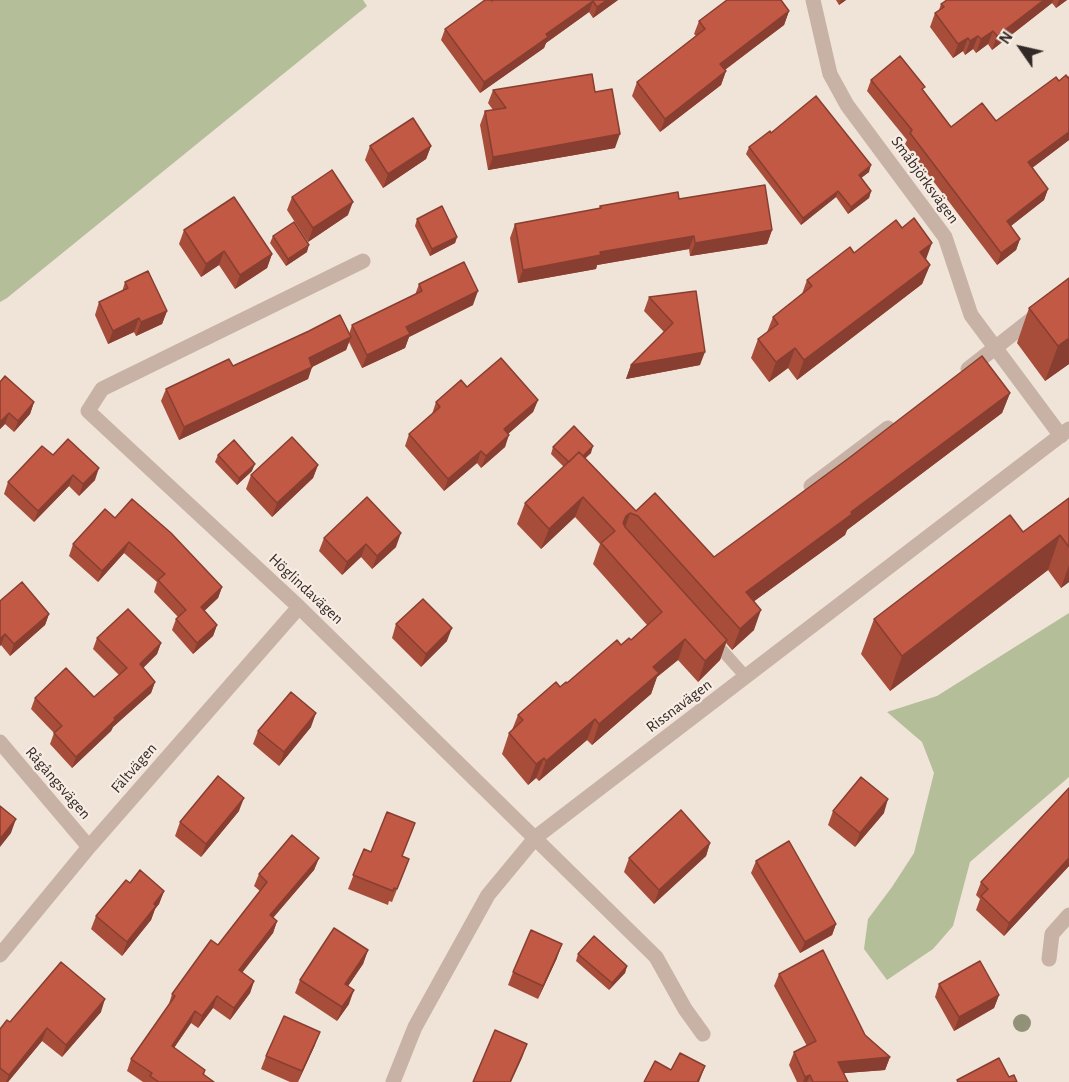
<!DOCTYPE html>
<html>
<head>
<meta charset="utf-8">
<style>
  body { margin:0 }
  #map { position:relative; width:1069px; height:1082px; overflow:hidden; background:#f0e3d8; font-family:"Alegreya Sans",sans-serif }
  canvas { display:block }
  .north { position:absolute; left:991px; top:18px; width:60px; height:60px; -webkit-text-stroke:4px #f8ede4; paint-order:stroke; rotate:304deg; font-size:16px; font-weight:700; line-height:24px; text-align:center; color:#332926 }
  .north::after { content:''; display:block; margin:auto; width:21px; height:27px; background:#332926; clip-path:polygon(50% 0,100% 100%,50% 72%,0 100%) }
</style>
</head>
<body>
<div id="map">
<canvas width="1069" height="1082"></canvas>
<div class="north">N</div>
</div>
<script>
const c = document.querySelector('canvas').getContext('2d');
c.lineJoin = 'round';
function paint(path, color) {
  c.fillStyle = color;
  c.fill(path, 'evenodd');
}
function toPath(rows) {
  const path = new Path2D();
  for (const r of rows) {
    path.moveTo(r[0], r[1]);
    for (let i = 2; i < r.length; i += 2) path.lineTo(r[i], r[i + 1]);
  }
  return path;
}
function strokePath(path, color, width, dash) {
  c.strokeStyle = color;
  c.lineWidth = width;
  c.lineCap = dash ? 'butt' : 'round';
  c.setLineDash(dash || []);
  c.stroke(path);
}
function drawText(font, color, halo, rows, align = 'center') {
  c.font = font + ' "Alegreya Sans",sans-serif';
  c.lineWidth = 4.5;
  c.setLineDash([]);
  c.textBaseline = 'middle';
  c.strokeStyle = halo;
  c.fillStyle = color;
  for (const [text, x, y, turn = 0] of rows) {
    c.save();
    c.translate(x, y);
    c.rotate((+turn || 0) * Math.PI / 180);
    c.textAlign = isNaN(turn) ? turn : align;
    if (halo) c.strokeText(text, 0, 0);
    c.fillText(text, 0, 0);
    c.restore();
  }
}
const green = toPath([
  [0,0,363,0,367,6,7,298,0,302],
  [1069,613,1069,777,970,862,953,926,933,949,887,980,864,949,868,919,892,887,914,853,934,773,922,742,887,712,937,696]
]);
const service = toPath([
  [713,640,746,677]
]);
const minor = toPath([
  [813,0,830,74,847,105,945,237,971,315,1061,436],
  [363,261,102,389,88,411,299,607,656,957,685,1009,703,1034],
  [968,369,1069,290],
  [811,486,888,428],
  [0,742,89,847],
  [0,955,89,847,299,607],
  [1049,959,1052,934,1069,915],
  [393,1082,415,1027,488,895,536,837,1069,429]
]);
const trees = [
  [1022,1023]
];
const wall = toPath([
  [493,0,618,0,593,18,589,12,546,43,544,48,480,93,441,40,445,29],
  [836,0,846,0,839,5],
  [947,0,1067,0,1056,8,1052,3,992,50,988,44,976,53,973,49,965,55,963,51,953,58,930,27,935,13,939,10,941,4],
  [789,11,784,25,725,70,726,71,721,85,660,132,632,96,637,82,696,36,694,34,699,21],
  [1069,77,1069,140,1032,168,1048,189,1044,200,1011,226,1020,239,1016,250,997,265,905,144,907,140,867,91,871,80,923,91,951,127,996,121,1059,81],
  [493,90,615,148,488,170,480,125,485,111,493,110,488,103],
  [771,133,869,172,861,178,871,191,869,198,848,214,836,197,801,225,746,154,749,147],
  [370,146,431,146,426,159,383,188,365,160],
  [292,197,348,215,308,242,287,210],
  [679,199,772,230,767,244,690,256,689,249,597,265,596,269,518,283,510,238,515,224,599,209,600,206],
  [417,219,457,237,455,243,430,256,415,226],
  [184,230,272,254,267,268,235,289,219,265,201,277,179,244],
  [273,236,307,252,286,266,270,243],
  [854,253,926,260,930,265,922,284,797,380,788,368,769,382,751,358,758,339,767,332,773,317,802,294,807,280],
  [1069,278,1069,364,1045,381,1017,343,1029,308],
  [125,282,167,311,162,324,136,336,134,332,108,344,95,315,99,302,122,292],
  [419,284,473,305,409,337,405,348,362,368,349,342,346,350,312,367,308,379,179,440,161,401,166,389,233,366,349,334,352,325,415,295],
  [696,291,700,365,626,379,631,365,664,332,644,311,649,297],
  [0,382,34,402,30,414,14,432,5,424,0,429],
  [467,387,538,400,533,412,508,434,505,447,481,468,477,463,444,491,405,446,409,434,432,414,436,402],
  [1010,393,1002,413,847,530,845,535,754,601,754,630,732,650,726,643,720,660,698,682,678,660,657,677,651,694,592,745,587,740,539,781,536,778,528,785,502,754,509,733,512,730,518,715,567,683,621,645,631,640,647,625,593,564,600,544,575,517,541,549,517,524,525,503,564,467,551,454,553,447,591,453,585,458,636,511,714,557],
  [53,455,95,480,79,496,69,486,34,522,4,494,8,482],
  [218,455,252,471,237,485,215,462],
  [318,465,313,478,272,517,246,489,251,475],
  [1069,498,1069,582,1061,588,1048,570,890,691,861,654,874,619,1023,532],
  [115,518,222,587,218,598,204,611,217,625,213,636,193,654,172,630,176,619,178,617,154,592,157,582,124,553,98,582,69,556,73,544],
  [324,538,396,547,372,569,361,557,342,575,319,551],
  [0,601,49,614,45,625,10,656,1,645,0,646],
  [396,624,447,641,421,667,392,638],
  [97,638,161,643,157,654,143,668,155,682,151,693,113,727,111,731,72,768,50,744,54,733,31,709,35,698,94,697,119,675,93,649],
  [311,727,279,766,253,744,258,731],
  [1069,788,1069,866,1004,936,976,910,980,899,976,895,981,882],
  [239,811,201,857,175,836,180,822],
  [833,811,884,813,855,847,828,825],
  [710,843,706,856,654,904,624,872,629,858],
  [364,849,371,852,403,857,409,859,392,902,389,901,388,905,348,889],
  [319,858,314,870,273,918,277,921,273,933,242,972,254,981,250,993,230,1020,213,1008,198,1028,191,1023,174,1048,205,1070,204,1075,214,1082,143,1082,127,1071,131,1059,168,1007,172,994,218,945,260,891,254,886,259,874],
  [756,861,836,924,832,935,800,953,751,873],
  [130,883,164,891,159,904,155,909,151,920,122,956,91,929,96,916],
  [368,950,363,964,348,986,349,1004,337,1021,295,993,300,980],
  [578,954,627,966,625,973,609,990,576,961],
  [557,958,538,999,508,985,513,972],
  [779,974,865,1035,890,1057,885,1070,844,1073,848,1082,797,1082,789,1065,794,1052,807,1046,774,986],
  [939,984,999,995,994,1008,954,1031,935,997],
  [101,1012,62,1057,42,1041,8,1082,0,1082,0,1029,10,1022],
  [315,1045,298,1082,290,1082,261,1069,266,1056]
]);
const shadedWall = toPath([
  [607,0,618,0,593,18,597,7],
  [841,0,846,0,839,5],
  [1044,0,1053,0,1052,3,992,50,997,36],
  [1059,0,1067,0,1056,8],
  [593,1,589,12,546,43,544,48,480,93,484,82,546,34],
  [789,11,784,25,715,77,720,64],
  [993,31,988,44,976,53,981,39],
  [978,36,973,49,965,55,970,41],
  [968,38,963,51,953,58,958,44],
  [726,71,721,85,660,132,665,119],
  [1069,132,1069,140,1024,174,1028,162],
  [620,134,615,148,488,170,493,157],
  [431,146,426,159,383,188,388,174],
  [871,165,869,172,856,182,859,175],
  [1048,189,1044,200,1003,232,1007,221],
  [838,191,836,197,801,225,803,218],
  [871,191,869,198,848,214,851,207],
  [353,202,348,215,308,242,313,228],
  [772,230,767,244,690,256,695,243],
  [694,236,689,249,597,265,596,269,518,283,523,270,600,252],
  [457,237,455,243,430,256,432,249],
  [1020,239,1016,250,997,265,1001,253],
  [932,243,925,262,920,252],
  [309,245,307,252,286,266,288,259],
  [224,251,219,265,201,277,206,264],
  [272,254,267,268,235,289,240,275],
  [930,265,922,284,797,380,804,360],
  [478,291,473,305,409,337,405,348,362,368,367,355,406,327],
  [167,311,162,324,136,336,141,322],
  [139,318,134,332,108,344,113,331],
  [351,337,346,350,304,371,309,358],
  [1069,338,1069,364,1045,381,1058,346],
  [795,348,788,368,769,382,776,362],
  [705,352,700,365,626,379,631,365],
  [312,367,308,379,179,440,184,427],
  [1010,393,1002,413,847,530,845,535,738,613,746,592,851,512],
  [538,400,533,412,500,441,504,429],
  [34,402,30,414,14,432,18,421],
  [9,413,5,424,0,429,0,422],
  [509,435,505,447,481,468,486,456],
  [593,446,591,453,570,473,573,466],
  [481,451,477,463,444,491,448,479],
  [255,464,252,471,237,485,239,478],
  [318,465,313,478,272,517,277,503],
  [99,468,95,480,79,496,83,484],
  [73,475,69,486,34,522,38,511],
  [583,497,575,517,541,549,549,529],
  [630,513,623,534,618,536,626,516],
  [401,533,396,547,372,569,377,556],
  [1060,535,1048,570,890,691,902,656],
  [129,542,124,553,98,582,102,571],
  [366,544,361,557,342,575,347,562],
  [1069,565,1069,582,1061,588],
  [222,587,218,598,197,618,201,607],
  [761,610,754,630,732,650,740,629],
  [49,614,45,625,10,656,14,644],
  [217,625,213,636,193,654,197,643],
  [452,628,447,641,421,667,426,654],
  [5,634,1,645,0,646,0,639],
  [685,639,678,660,657,677,651,694,592,745,599,724,653,667],
  [727,640,720,660,698,682,705,661],
  [161,643,157,654,136,675,140,664],
  [155,682,151,693,113,727,111,731,72,768,76,757,114,718],
  [316,713,311,727,279,766,284,752],
  [595,719,587,740,539,781,546,761],
  [544,758,536,778,528,785,536,764],
  [244,798,239,811,201,857,206,844],
  [888,799,884,813,855,847,860,833],
  [16,819,11,833,0,847,0,839],
  [710,843,706,856,654,904,659,890],
  [319,858,314,870,265,927,270,915],
  [1069,858,1069,866,1004,936,1009,923],
  [164,891,159,904,155,909,151,920,122,956,127,942,154,904],
  [277,921,273,933,235,982,239,970],
  [836,924,832,935,800,953,805,942],
  [562,944,557,958,538,999,543,986],
  [368,950,363,964,340,998,345,984],
  [627,966,625,973,609,990,612,983],
  [254,981,250,993,230,1020,234,1008],
  [354,990,349,1004,337,1021,342,1007],
  [999,995,994,1008,954,1031,959,1017],
  [217,996,213,1008,198,1028,202,1016],
  [105,999,101,1012,62,1057,66,1045],
  [195,1011,191,1023,167,1058,172,1046],
  [47,1028,42,1041,8,1082,6,1082,9,1075],
  [320,1032,315,1045,298,1082,302,1071],
  [527,1044,522,1058,511,1082,510,1082],
  [890,1057,885,1070,834,1074,838,1062],
  [705,1066,699,1082,697,1082],
  [810,1075,807,1082,803,1082,805,1077]
]);
const building = toPath([
  [485,0,491,0,492,1,493,0,607,0,597,7,593,1,546,34,548,37,484,82,445,29,485,0],
  [727,0,781,0,789,11,720,64,726,71,665,119,637,82,705,29,699,21,727,0],
  [947,0,1044,0,997,36,993,31,981,39,978,36,970,41,968,38,958,44,935,13,944,7,941,4,947,0],
  [900,56,925,87,922,89,951,127,982,103,996,121,1056,77,1059,81,1066,75,1068,78,1069,77,1069,132,1028,162,1048,189,1007,221,1020,239,1001,253,910,133,912,130,871,80,900,56],
  [592,74,595,92,612,89,620,134,493,157,485,111,506,108,493,90,592,74],
  [816,96,871,165,859,175,871,191,851,207,838,191,803,218,749,147,770,131,771,133,816,96],
  [413,118,431,146,388,174,370,146,413,118],
  [332,170,353,202,313,228,292,197,332,170],
  [765,185,772,230,695,243,694,236,600,252,601,255,523,270,515,224,601,208,600,206,678,192,679,199,765,185],
  [234,197,272,254,240,275,224,251,206,264,184,230,234,197],
  [442,206,457,237,432,249,417,219,442,206],
  [914,218,932,243,920,252,930,265,804,360,795,348,776,362,758,339,778,324,773,317,812,286,807,280,850,247,854,253,896,220,902,228,914,218],
  [294,222,309,245,288,259,273,236,294,222],
  [464,262,478,291,406,327,410,334,367,355,352,325,422,291,419,284,464,262],
  [148,271,167,311,141,322,139,318,113,331,99,302,128,288,125,282,148,271],
  [1069,278,1069,338,1058,346,1029,308,1069,278],
  [696,291,705,352,631,365,673,323,649,297,696,291],
  [340,315,351,337,309,358,312,367,184,427,166,389,229,359,233,366,309,331,340,315],
  [982,356,1010,393,851,512,852,514,746,592,761,610,740,629,638,516,630,513,626,516,623,523,625,527,727,640,705,661,685,639,653,667,659,673,599,724,595,719,546,761,544,758,536,764,509,733,523,720,518,715,556,682,560,687,566,682,567,683,617,640,621,645,629,638,631,640,662,612,601,543,615,531,583,497,549,529,525,503,579,452,636,511,655,493,714,557,849,458,982,356],
  [501,358,538,400,504,429,509,435,486,456,481,451,448,479,409,434,440,407,436,402,461,380,467,387,501,358],
  [5,376,34,402,18,421,9,413,0,422,0,382,5,376],
  [574,426,593,446,583,456,579,452,569,462,553,447,574,426],
  [292,437,318,465,277,503,251,475,292,437],
  [68,439,99,468,83,484,73,475,38,511,8,482,42,446,53,455,68,439],
  [234,440,255,464,239,478,218,455,234,440],
  [367,497,401,533,377,556,366,544,347,562,324,538,367,497],
  [1069,498,1069,547,1060,535,902,656,874,619,1010,515,1023,532,1069,498],
  [132,499,171,533,222,587,201,607,217,625,197,643,176,619,186,610,158,580,165,574,129,542,102,571,73,544,105,509,115,518,132,499],
  [22,582,49,614,14,644,5,634,0,639,0,601,22,582],
  [423,599,452,628,426,654,396,624,423,599],
  [128,609,161,643,140,664,155,682,114,718,115,720,76,757,54,733,62,726,35,698,66,668,94,697,127,668,97,638,128,609],
  [291,692,316,713,284,752,258,731,291,692],
  [218,776,244,798,206,844,180,822,218,776],
  [861,777,888,799,860,833,833,811,861,777],
  [1069,788,1069,858,1009,923,981,896,988,889,981,882,1069,788],
  [0,806,16,819,0,839,0,806],
  [681,810,710,843,659,890,629,858,681,810],
  [387,812,415,823,402,856,409,859,397,889,394,888,393,891,353,875,364,849,371,852,387,812],
  [292,835,319,858,270,915,277,921,239,970,254,981,234,1008,217,996,202,1016,195,1011,172,1046,205,1070,203,1074,214,1082,159,1082,150,1076,152,1073,131,1059,175,996,172,994,211,940,218,945,267,882,259,874,292,835],
  [789,841,836,924,805,942,756,861,789,841],
  [140,870,164,891,154,904,156,906,127,942,96,916,126,880,130,883,140,870],
  [334,928,368,950,345,984,354,990,342,1007,300,980,334,928],
  [531,930,562,944,543,986,513,972,531,930],
  [594,936,627,966,612,983,578,954,594,936],
  [823,950,865,1035,890,1057,838,1062,848,1082,813,1082,810,1075,805,1077,794,1052,816,1041,779,974,823,950],
  [980,961,999,995,959,1017,939,984,980,961],
  [61,962,105,999,66,1045,47,1028,9,1075,0,1068,0,1029,7,1020,10,1022,61,962],
  [284,1016,320,1032,302,1071,266,1056,284,1016],
  [495,1030,527,1044,510,1082,473,1082,495,1030],
  [680,1053,705,1066,697,1082,644,1082,655,1061,671,1070,680,1053],
  [999,1058,1009,1077,1014,1075,1017,1082,958,1082,957,1080,999,1058]
]);
const streetNames = [
  ["Småbjörksvägen",925,180,54],
  ["Höglindavägen",306,589,43],
  ["Rissnavägen",679,706,-37],
  ["Fältvägen",134,768,-49],
  ["Rågångsvägen",58,783,49]
];
paint(green, '#b4be99');
strokePath(service, '#c7b2a5', 12);
strokePath(minor, '#c7b2a5', 15);
c.fillStyle = '#929278';
for (const [x, y] of trees) {
  c.beginPath();
  c.arc(x, y, 9, 0, 2 * Math.PI);
  c.fill();
}
paint(wall, '#a74d3a');
paint(shadedWall, '#883e30');
paint(building, '#c25944');
strokePath(building, '#883e30', 1.5);
drawText('16px', '#332926', '#f8ede4', streetNames);
</script>
</body>
</html>
